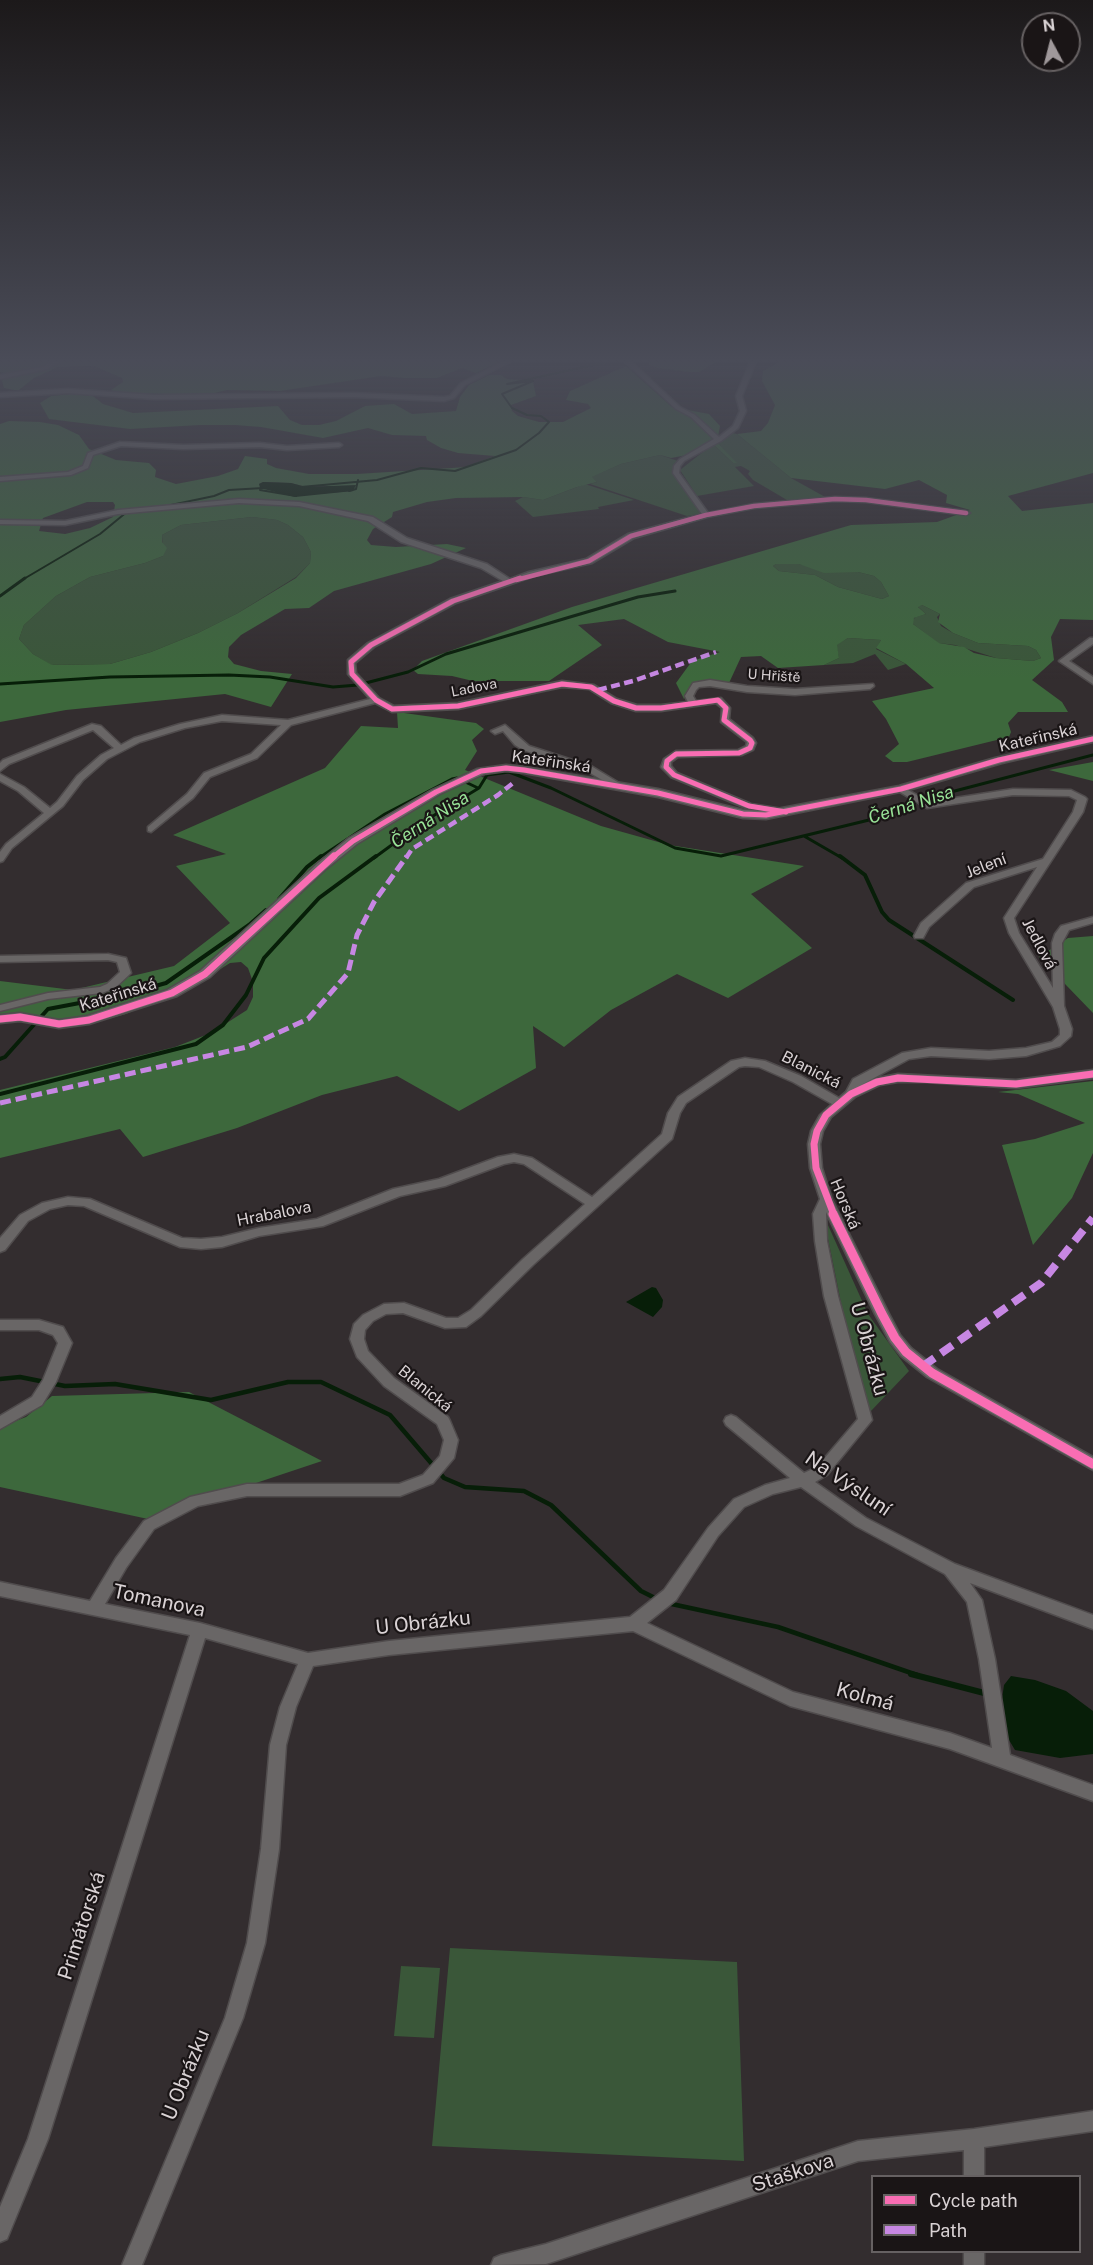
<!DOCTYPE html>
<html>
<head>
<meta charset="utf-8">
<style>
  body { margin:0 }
  #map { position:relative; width:1093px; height:2265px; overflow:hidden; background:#332d2f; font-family:"Public Sans",sans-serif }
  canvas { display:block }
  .legend { position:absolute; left:871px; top:2175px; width:210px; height:78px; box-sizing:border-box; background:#1a1516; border:2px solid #666162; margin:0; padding:8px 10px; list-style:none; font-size:18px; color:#d9d2d4 }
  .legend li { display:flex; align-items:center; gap:12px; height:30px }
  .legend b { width:30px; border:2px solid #666162 }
  .north { position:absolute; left:1021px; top:12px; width:60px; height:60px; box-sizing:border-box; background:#1a1516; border:2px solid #666162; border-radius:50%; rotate:353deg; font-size:16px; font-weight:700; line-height:24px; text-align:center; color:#d9d2d4 }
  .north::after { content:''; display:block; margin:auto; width:21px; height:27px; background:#9f989a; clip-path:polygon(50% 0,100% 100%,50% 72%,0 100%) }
</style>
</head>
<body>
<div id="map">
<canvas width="1093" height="2265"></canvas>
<ul class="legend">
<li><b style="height:8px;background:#f96db3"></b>Cycle path</li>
<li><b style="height:8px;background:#c787e3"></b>Path</li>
</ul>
<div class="north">N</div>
</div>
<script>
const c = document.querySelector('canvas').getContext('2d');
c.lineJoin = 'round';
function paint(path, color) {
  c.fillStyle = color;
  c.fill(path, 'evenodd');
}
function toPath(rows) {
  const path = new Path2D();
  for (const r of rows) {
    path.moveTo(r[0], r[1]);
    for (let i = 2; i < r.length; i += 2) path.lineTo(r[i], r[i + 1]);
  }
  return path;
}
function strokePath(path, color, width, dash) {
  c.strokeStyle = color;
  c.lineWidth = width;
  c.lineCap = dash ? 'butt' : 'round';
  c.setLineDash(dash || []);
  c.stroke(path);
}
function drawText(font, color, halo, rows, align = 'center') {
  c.font = font + ' "Public Sans",sans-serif';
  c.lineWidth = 4.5;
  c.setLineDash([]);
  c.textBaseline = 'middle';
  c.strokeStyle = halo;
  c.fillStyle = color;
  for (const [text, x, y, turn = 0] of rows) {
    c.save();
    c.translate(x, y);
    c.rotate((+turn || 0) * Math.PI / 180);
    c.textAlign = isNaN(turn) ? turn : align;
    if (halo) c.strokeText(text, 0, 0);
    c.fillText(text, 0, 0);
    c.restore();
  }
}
const green = toPath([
  [732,433,737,434,791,478,827,498,787,500,753,480,748,474,750,471,741,466,735,467,754,486,697,496,680,470,713,444,733,463,736,463,717,442],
  [660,455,678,461,673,468,673,473,701,512,699,514,687,516,590,484,597,482,591,477,621,464],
  [585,484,634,500,598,507,599,509,533,517,515,501,523,497,543,500],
  [252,517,277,520,288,525,303,537,311,552,310,563,296,577,238,613,198,633,151,652,110,664,51,665,33,654,19,639,24,625,56,596,90,577,145,563,163,556,162,535,181,525],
  [776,564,799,564,839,572,858,572,874,576,881,582,889,596,882,599,838,587,815,575,779,571,773,566],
  [922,605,940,614,937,617,941,626,953,633,978,643,1028,646,1036,650,1041,658,1033,661,996,658,955,645,938,643,913,624,912,620,916,617,926,614,917,606],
  [848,638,881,640,876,649,906,664,888,670,875,654,853,663,824,665,839,658,836,645],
  [823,1214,868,1314,909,1371,871,1411,859,1392],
  [450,1948,737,1962,744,2161,432,2146],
  [401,1966,440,1968,434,2038,394,2036]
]);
const forest = toPath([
  [0,362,499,362,476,373,462,368,437,378,404,378,381,376,280,391,227,390,207,395,119,393,111,390,123,382,122,378,94,366,58,367,34,378,19,390,14,390,4,388,2,381,4,373,0,372],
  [649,362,716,362,699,372,690,372,657,368,649,365],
  [779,362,1093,362,1093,473,1008,496,1022,511,1093,503,1093,620,1060,619,1051,637,1054,660,1032,680,1062,702,1068,712,1018,712,1008,723,1011,732,1009,737,907,762,893,762,885,756,899,744,886,719,872,701,934,688,906,664,876,648,881,640,848,638,837,645,839,658,824,665,778,668,761,656,741,657,729,683,697,682,691,687,684,699,676,683,692,661,720,652,668,642,624,619,578,625,602,645,549,681,473,681,452,676,418,674,413,670,422,661,572,607,851,525,937,522,970,510,946,503,947,495,919,480,885,489,791,478,737,434,761,431,768,423,775,405,762,381,763,371],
  [776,564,799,564,824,573,858,572,874,576,881,582,889,596,882,599,838,587,815,575,779,571,773,566],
  [922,605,940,614,938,622,953,633,978,643,1028,646,1036,650,1041,658,1033,661,996,658,974,653,964,647,939,643,913,624,914,618,926,614,918,607],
  [626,366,672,407,709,414,720,426,717,442,737,463,733,463,713,444,698,453,671,458,660,455,621,464,592,477,597,482,577,487,543,500,523,497,456,498,427,502,393,512,392,517,373,529,367,540,371,545,396,547,447,544,466,548,431,564,334,591,309,608,285,609,241,635,229,647,228,657,234,664,261,671,292,674,271,707,225,694,66,710,0,722,0,424,9,421,40,422,58,425,79,435,89,449,116,460,149,463,156,470,155,477,176,484,218,476,238,469,245,456,267,459,267,464,276,468,309,474,357,474,452,468,465,467,495,456,458,453,441,448,427,440,426,436,392,435,368,428,323,438,261,427,235,425,200,425,130,429,49,419,40,403,51,396,71,394,93,396,103,404,133,413,278,406,290,420,302,425,319,425,336,421,365,406,394,404,412,414,456,411,460,397,469,385,489,375,501,375,507,379,533,381,536,396,511,405,512,411,518,416,539,422,563,422,591,408,588,404,566,400,570,391],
  [263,482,291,483,306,487,323,485,353,491,291,496,259,484],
  [87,502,113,502,115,505,113,517,90,528,65,534,39,531,43,518],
  [252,517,277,520,288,525,303,537,311,552,310,563,296,578,238,613,198,633,151,652,110,664,52,665,33,654,19,639,24,625,56,596,90,577,145,563,163,556,167,548,162,542,162,535,181,525],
  [397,712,476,723,484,729,472,740,477,751,465,770,601,826,669,845,804,866,751,894,812,948,728,998,677,974,611,1010,564,1047,533,1026,536,1068,459,1111,397,1076,322,1095,237,1128,143,1157,120,1129,0,1158,0,1090,175,1047,211,1033,247,1010,253,997,253,982,248,968,241,962,230,963,192,987,126,1014,90,1024,60,1028,30,1016,0,1022,0,981,73,990,174,966,230,923,176,866,226,854,173,835,325,768,361,726,398,728],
  [1093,762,1093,781,1049,770],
  [1093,936,1093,1013,1039,957,1068,938],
  [1093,1081,1093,1153,1072,1198,1033,1245,1002,1145,1035,1139,1085,1123,1018,1094,998,1092],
  [189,1392,322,1461,148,1519,0,1487,0,1427,26,1417,52,1396]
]);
const water = toPath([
  [263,482,291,483,306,487,356,485,353,491,295,497,260,488,259,484],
  [652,1287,656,1288,663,1300,662,1307,653,1317,626,1302],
  [1011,1676,1035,1680,1066,1691,1093,1711,1093,1754,1060,1758,1015,1750,1006,1735,1002,1699,1004,1685]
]);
const streamFar4 = toPath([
  [301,487,377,480,421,468,455,471,516,450,539,433,549,422,541,416,527,415,512,408,502,394,533,381,507,384,607,362],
  [260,490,296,496],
  [349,491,356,489,358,480],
  [171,505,214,496,229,490,263,488],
  [22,580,100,534,128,511]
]);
const streamFar3 = toPath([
  [0,596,25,578],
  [0,684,110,677,229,675,270,677,333,687,358,685,408,672,446,654,570,617,638,597,675,591],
  [804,836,842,858],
  [319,858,385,814,452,779,457,778,478,788],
  [374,858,423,822,479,788,487,775,509,772,551,788,675,848,721,856,869,820,924,799,1093,755]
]);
const streamFar2 = toPath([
  [840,856,865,875,882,912,889,920,1013,1000],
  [279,899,307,867,321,856],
  [0,1059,5,1057,48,1009,127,994,166,983,249,925,266,910],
  [0,1094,196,1044,223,1025,246,995,264,958,319,898,376,856]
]);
const streamFar1 = toPath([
  [0,1379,20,1377,65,1386,115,1384,211,1400,288,1382,321,1382,390,1415,444,1478,465,1487,524,1491,551,1505,641,1591,657,1599],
  [667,1603,778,1627,917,1675]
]);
const stream = toPath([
  [911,1674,988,1694]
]);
const minor = toPath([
  [51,362,59,362,47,369,0,379,0,375,43,367,51,362],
  [502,362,510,362,465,385,454,398,444,401,353,397,154,399,68,393,0,397,0,393,68,389,154,395,353,393,444,397,450,396,461,383,502,362],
  [625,362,632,362,680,407,695,415,719,437,733,426,740,411,736,396,750,362,756,362,742,396,746,411,738,428,721,441,684,461,680,466,679,473,708,513,754,504,835,497,866,498,966,511,970,513,966,515,866,502,835,501,754,508,707,517,634,538,592,563,534,576,456,603,374,647,355,663,356,673,379,698,394,706,458,703,562,681,594,685,617,699,637,705,661,705,688,702,685,696,693,683,710,680,747,686,795,689,873,684,874,686,870,689,795,695,747,692,710,686,699,687,696,690,693,696,696,701,721,698,730,708,729,719,753,738,756,743,753,750,742,755,678,757,671,762,671,766,677,773,751,804,789,810,789,814,746,808,671,777,661,767,664,759,676,751,738,750,746,746,747,742,721,722,722,708,716,703,661,711,636,711,611,703,589,689,562,687,458,709,392,712,375,703,291,725,257,758,210,777,193,798,151,832,148,831,148,827,187,794,204,773,251,754,281,725,222,721,185,728,140,742,107,759,83,780,63,806,12,848,3,861,0,862,0,852,6,844,44,813,18,791,0,781,0,774,24,787,50,808,57,802,77,776,101,755,114,748,93,730,9,764,0,771,0,763,3,760,92,724,101,726,121,745,134,738,180,724,222,715,288,720,370,699,348,674,348,660,368,643,450,599,503,581,481,568,401,542,368,521,299,506,239,503,118,514,65,525,0,524,0,520,65,521,118,510,239,499,299,502,373,517,407,538,487,564,510,579,529,572,586,559,628,534,702,514,673,473,674,466,680,459,714,439,691,417,676,409,625,362],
  [120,442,183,445,260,443,287,446,339,443,342,445,339,447,287,450,260,447,183,449,121,446,93,455,88,468,71,475,0,481,0,477,68,472,83,466,88,453,120,442],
  [1090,638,1093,638,1093,644,1069,661,1093,677,1093,684,1059,661,1090,638],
  [505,725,529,746,591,766,624,786,619,789,616,788,585,770,523,750,515,745,503,731,495,734,491,731,505,725],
  [901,786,929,802,1013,789,1071,790,1085,797,1087,799,1083,812,1014,918,1019,933,1053,988,1052,943,1055,934,1061,926,1093,917,1093,923,1069,930,1062,943,1064,1006,1072,1029,1071,1036,1060,1046,1026,1056,989,1059,931,1056,909,1059,861,1085,873,1079,898,1074,1016,1080,1093,1070,1093,1078,1016,1088,925,1082,898,1082,880,1085,855,1097,831,1117,823,1131,820,1144,822,1168,832,1200,889,1314,900,1335,911,1348,937,1369,1093,1457,1093,1470,927,1377,901,1356,890,1342,875,1314,826,1212,827,1241,838,1296,872,1420,827,1475,815,1482,866,1518,955,1564,1093,1615,1093,1629,970,1583,982,1600,995,1659,1010,1755,1093,1785,1093,1801,950,1749,790,1706,633,1631,389,1655,313,1666,296,1707,286,1745,279,1849,265,1943,243,2018,142,2265,122,2265,225,2018,247,1943,261,1849,270,1745,280,1707,298,1664,205,1638,48,2139,7,2239,0,2242,0,2207,28,2139,190,1635,0,1596,0,1582,90,1601,116,1558,144,1521,190,1497,247,1484,399,1484,423,1475,440,1456,444,1440,437,1424,384,1386,357,1357,350,1339,354,1324,363,1315,384,1304,404,1303,446,1318,458,1318,471,1310,523,1259,585,1204,524,1164,514,1162,504,1164,445,1186,400,1196,323,1226,259,1236,222,1247,201,1249,180,1247,84,1206,68,1205,50,1209,28,1221,5,1250,0,1252,0,1238,20,1215,42,1203,68,1197,90,1199,182,1238,201,1239,222,1237,259,1228,317,1219,393,1189,439,1179,498,1157,514,1154,532,1158,592,1197,662,1134,668,1113,678,1097,731,1061,745,1058,765,1061,801,1076,839,1098,846,1092,853,1079,902,1053,931,1048,989,1051,1026,1048,1052,1042,1060,1035,1060,1029,1053,1007,1009,933,1004,918,1037,867,974,887,929,927,923,938,915,938,914,936,921,923,966,883,1043,859,1073,812,1077,800,1069,796,1013,795,927,808,898,791,896,789,901,786],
  [745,1066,759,1067,793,1082,832,1104,820,1115,811,1131,808,1144,810,1168,820,1199,813,1214,815,1241,824,1296,858,1419,817,1467,804,1473,736,1417,731,1415,726,1417,724,1421,726,1425,790,1478,765,1485,734,1499,708,1528,664,1590,630,1617,389,1641,308,1653,200,1623,105,1604,126,1568,154,1529,198,1506,247,1496,400,1496,433,1483,454,1458,458,1440,450,1421,448,1417,394,1378,368,1351,364,1339,365,1330,373,1321,386,1314,403,1313,445,1328,466,1327,481,1316,533,1265,672,1139,680,1113,686,1103,739,1067,745,1066],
  [801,1487,856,1526,945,1574,967,1602,979,1659,992,1748,950,1733,793,1692,647,1623,676,1600,718,1536,744,1507,773,1494,801,1487],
  [108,954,126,958,131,973,115,988,102,993,48,999,0,1011,0,1005,48,993,100,987,107,984,120,972,117,962,108,960,0,962,0,956,108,954],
  [0,1320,39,1320,63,1327,72,1343,56,1382,42,1405,0,1429,0,1416,32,1397,43,1380,58,1343,53,1335,39,1330,0,1330,0,1320],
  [1093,2111,1093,2131,984,2147,984,2176,964,2176,964,2150,858,2161,546,2264,491,2265,494,2258,501,2255,546,2244,858,2141,974,2129,1093,2111],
  [964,2252,984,2252,984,2265,964,2265,964,2252]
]);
const tertiary = toPath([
  [1093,736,1093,742,1002,763,905,791,766,819,743,818,658,797,524,773,506,771,484,774,440,794,357,844,326,869,210,977,177,996,89,1024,59,1028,20,1021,0,1023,0,1015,20,1013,59,1020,87,1016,167,990,200,971,318,863,349,838,432,790,477,769,506,765,524,767,658,789,743,810,766,811,899,786,995,758,1093,736]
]);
const quietFar2 = toPath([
  [598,690,633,681,716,652],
  [406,858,412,849,498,795,513,783]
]);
const quietFar1 = toPath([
  [0,1103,247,1047,308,1019,348,973,357,935,374,902,407,856]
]);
const quiet = toPath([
  [923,1366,1041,1283,1093,1218]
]);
const cyclewayFar3 = toPath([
  [516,580,589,561,631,536,706,515,754,506,835,499,866,500,966,513]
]);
const cyclewayFar2 = toPath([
  [520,578,453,601,371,645,351,662,352,674,376,700,392,709,458,706,562,684,591,687,614,701,636,708,661,708,718,700,726,708,724,720,750,740,752,743,750,748,739,753,676,754,667,761,666,767,674,775,749,806,786,812],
  [332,858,353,841,436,792,481,771,506,768,524,770,658,793,743,814,766,815,901,789,999,760,1093,739]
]);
const cyclewayFar1 = toPath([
  [0,1019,20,1017,59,1024,89,1020,172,993,205,974,334,856],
  [834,1215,816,1168,814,1144,817,1131,826,1115,851,1094,877,1082,898,1078,1016,1084,1093,1074]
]);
const cycleway = toPath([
  [833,1214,882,1314,895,1338,906,1352,932,1373,1093,1464]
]);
const farStreetnames = [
  ["U Hřiště",774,676,4],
  ["Ladova",474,688,-11]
];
const streetNames = [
  ["Kateřinská",1038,738,-13],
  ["Kateřinská",551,762,8],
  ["Jelení",986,866,-21],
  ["Jedlová",1039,944,62],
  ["Kateřinská",118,995,-17],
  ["Blanická",811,1070,27],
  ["Horská",845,1204,67],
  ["Hrabalova",274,1214,-11],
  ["Blanická",425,1389,39]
];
const waterNames = [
  ["Černá Nisa",911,805,-18],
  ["Černá Nisa",430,820,-33]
];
const nearStreetnames = [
  ["U Obrázku",869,1349,75],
  ["Na Výsluní",848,1484,34],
  ["Tomanova",159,1601,12],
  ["U Obrázku",423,1623,-6],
  ["Kolmá",865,1697,15],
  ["Primátorská",82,1926,-72],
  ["U Obrázku",186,2075,-68],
  ["Staškova",793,2173,-18]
];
paint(green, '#3a5739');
paint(forest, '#3d683c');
paint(water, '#071e08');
strokePath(streamFar4, '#071e08', 2);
strokePath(streamFar3, '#071e08', 3);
strokePath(streamFar2, '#071e08', 4);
strokePath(streamFar1, '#071e08', 4.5);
strokePath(stream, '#071e08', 6);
strokePath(minor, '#504c4d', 3);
strokePath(tertiary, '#504c4d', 3);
paint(minor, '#696666');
paint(tertiary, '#696666');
strokePath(quietFar2, '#c787e3', 4.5, [9, 4.5]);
strokePath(quietFar1, '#c787e3', 5, [11, 5]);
strokePath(quiet, '#c787e3', 8, [14, 8]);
strokePath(cyclewayFar3, '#f96db3', 4.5);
strokePath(cyclewayFar2, '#f96db3', 5);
strokePath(cyclewayFar1, '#f96db3', 7);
strokePath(cycleway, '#f96db3', 9);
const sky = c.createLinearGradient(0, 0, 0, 680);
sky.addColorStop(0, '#1c191a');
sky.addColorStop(0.53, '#4a4c58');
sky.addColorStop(1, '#4a4c5800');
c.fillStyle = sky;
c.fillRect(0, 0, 1093, 680);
drawText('14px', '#d9d2d4', '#1a1516', farStreetnames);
drawText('16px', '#d9d2d4', '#1a1516', streetNames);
drawText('italic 18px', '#98e297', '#1a1516', waterNames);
drawText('20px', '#d9d2d4', '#1a1516', nearStreetnames);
</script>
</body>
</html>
